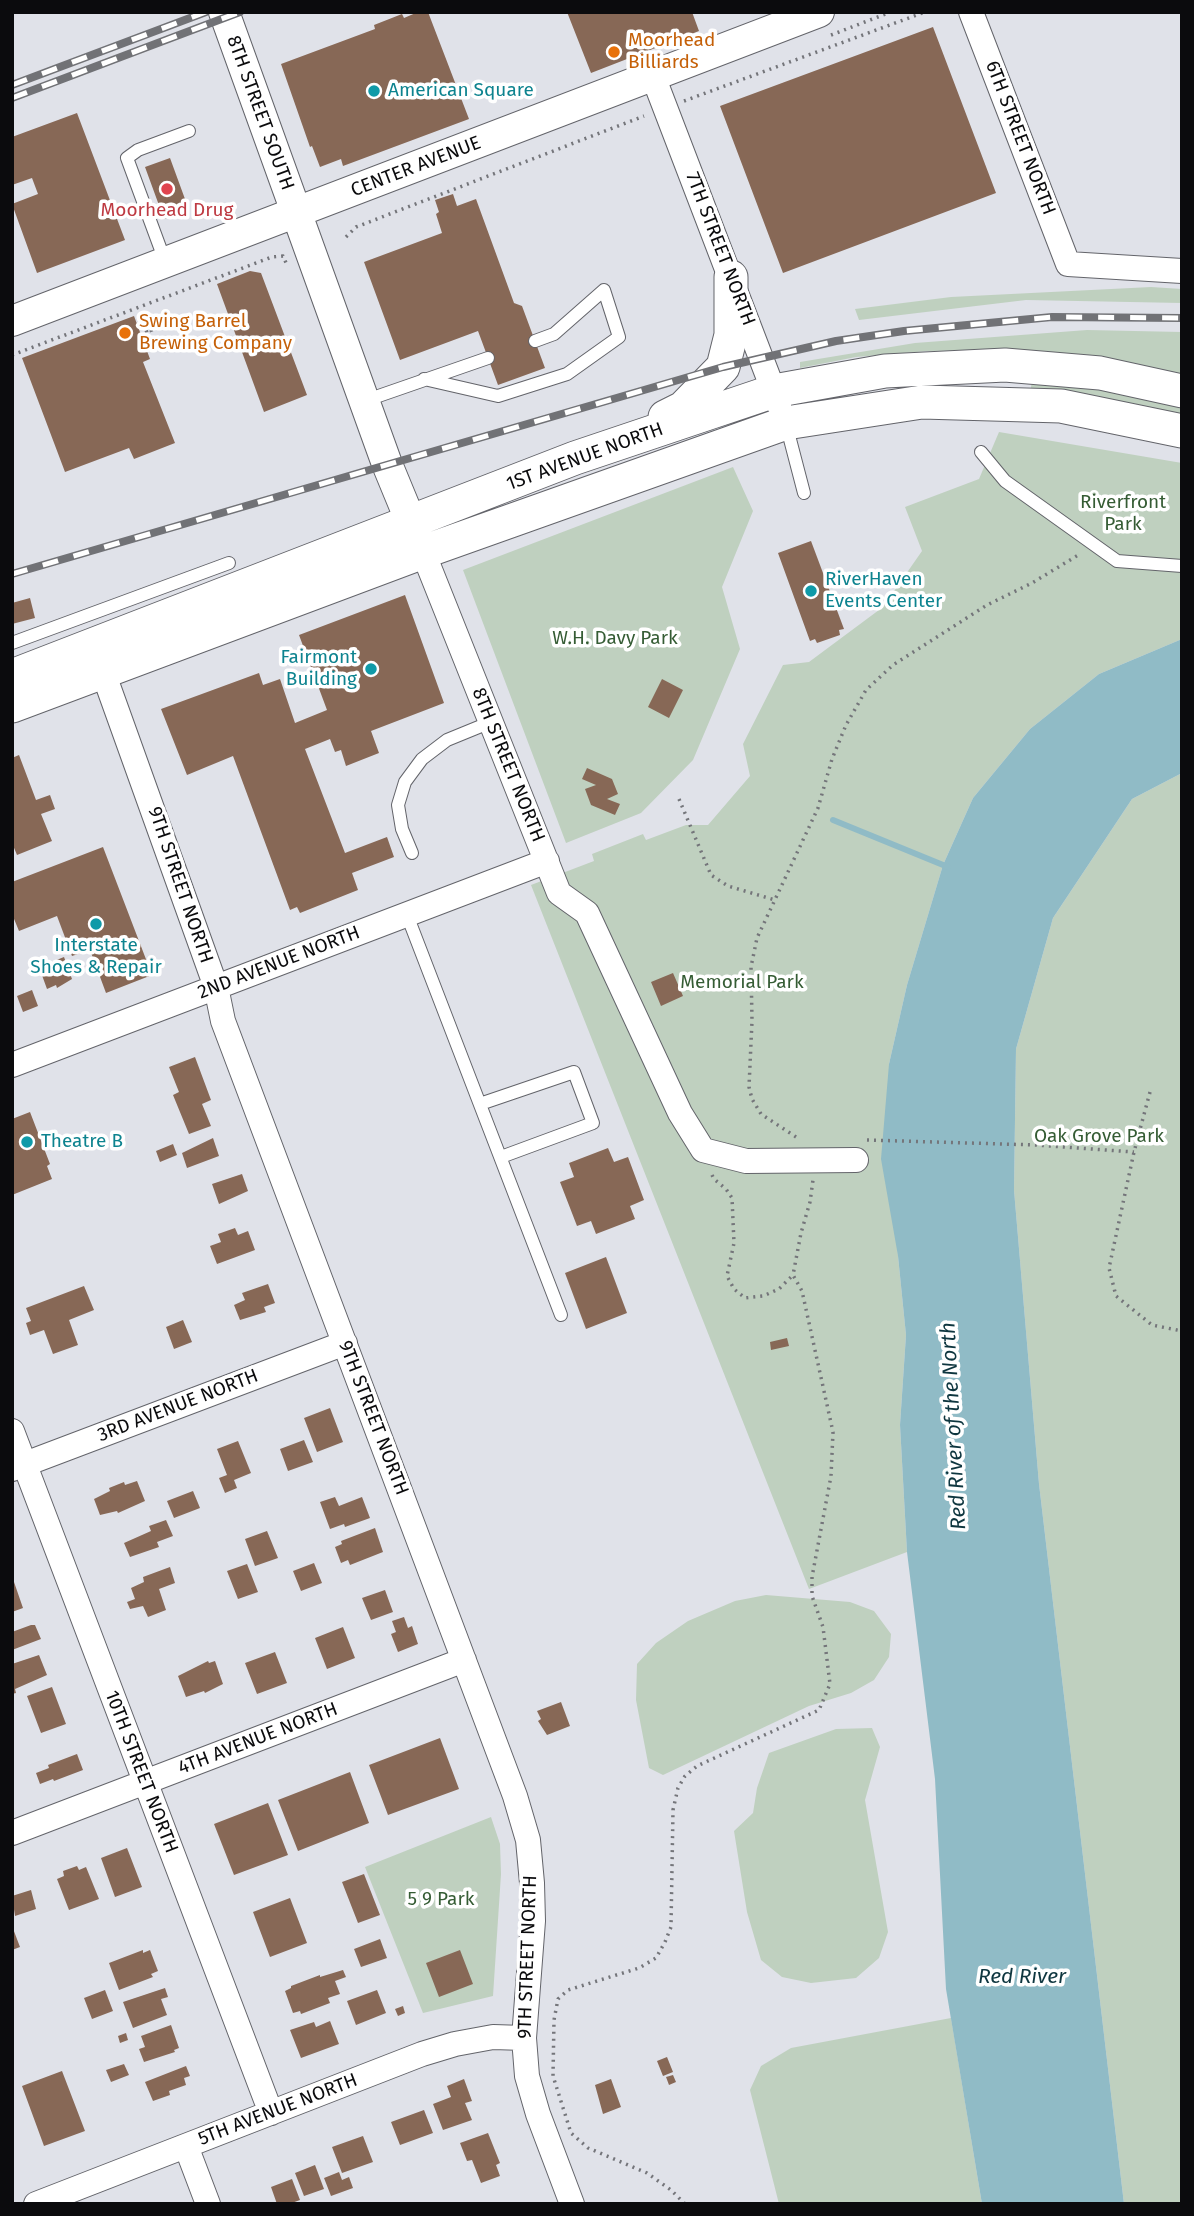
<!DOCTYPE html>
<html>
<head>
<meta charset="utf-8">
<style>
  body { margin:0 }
  #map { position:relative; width:1194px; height:2216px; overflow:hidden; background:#e0e2e9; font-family:"Fira Sans",sans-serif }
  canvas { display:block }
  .frame { position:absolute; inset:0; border:14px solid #0b0b0d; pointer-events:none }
</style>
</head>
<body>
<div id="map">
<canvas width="1194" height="2216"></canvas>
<div class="frame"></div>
</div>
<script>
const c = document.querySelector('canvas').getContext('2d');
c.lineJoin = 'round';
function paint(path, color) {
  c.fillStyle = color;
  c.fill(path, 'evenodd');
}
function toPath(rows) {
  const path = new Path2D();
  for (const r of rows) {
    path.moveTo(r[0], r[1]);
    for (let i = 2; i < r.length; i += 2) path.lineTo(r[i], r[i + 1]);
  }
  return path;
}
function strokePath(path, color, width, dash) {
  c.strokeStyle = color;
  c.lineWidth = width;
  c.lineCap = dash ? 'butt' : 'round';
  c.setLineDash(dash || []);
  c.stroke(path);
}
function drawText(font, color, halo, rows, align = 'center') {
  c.font = font + ' "Fira Sans",sans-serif';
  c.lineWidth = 7;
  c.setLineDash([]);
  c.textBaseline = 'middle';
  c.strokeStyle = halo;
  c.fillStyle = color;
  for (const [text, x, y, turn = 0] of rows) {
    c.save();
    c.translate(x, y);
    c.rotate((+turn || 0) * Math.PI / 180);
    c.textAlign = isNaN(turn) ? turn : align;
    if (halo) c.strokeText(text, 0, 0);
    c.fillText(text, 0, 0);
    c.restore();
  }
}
const green = toPath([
  [1151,287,1182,289,1182,303,1026,300,859,320,855,309,951,297],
  [1087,330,1182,332,1182,377,998,350,928,351,856,357,800,368,800,362,915,343],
  [1032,380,1071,385,1182,405,1182,419,1030,394],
  [999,432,1182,463,1182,639,1099,674,1030,729,973,798,943,865,907,985,889,1064,898,1256,906,1335,900,1425,907,1552,809,1589,531,885,594,861,592,854,643,834,646,840,686,825,708,825,750,776,743,744,783,665,809,662,883,607,922,551,905,507,979,479],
  [733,467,753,511,722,587,740,649,693,760,641,813,566,843,463,570],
  [1182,773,1182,2204,1124,2204,1039,1484,1014,1190,1016,1049,1053,918,1132,799],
  [766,1595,850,1602,874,1611,891,1634,889,1657,874,1680,851,1693,809,1706,663,1775,649,1768,636,1700,637,1664,656,1643,688,1621,735,1601],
  [872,1728,880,1747,865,1800,888,1932,879,1958,856,1978,811,1983,782,1977,761,1960,747,1912,734,1831,753,1813,757,1788,769,1753,836,1729],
  [491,1817,500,1844,501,1874,493,1996,423,2013,365,1867],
  [951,2018,982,2204,779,2204,750,2090,761,2066,791,2048]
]);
const water = toPath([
  [1182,639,1182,773,1132,799,1053,918,1016,1049,1014,1190,1039,1484,1124,2204,982,2204,946,1989,935,1779,907,1552,900,1425,906,1335,898,1256,881,1159,889,1064,907,985,943,865,973,798,1030,729,1099,674]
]);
const stream = toPath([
  [833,820,948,867]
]);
const building = toPath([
  [418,12,428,12,469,119,343,166,341,159,320,167,312,146,310,147,281,64,375,29,374,25,402,14,404,18],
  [567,12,692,12,699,31,591,73],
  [933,27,996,193,783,273,720,106],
  [77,113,125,240,37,273,12,204,38,194,32,178,12,185,12,137],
  [170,158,189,210,164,219,145,167],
  [453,194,457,206,476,199,514,303,522,306,545,368,498,385,478,331,400,360,364,262,442,233,436,214,439,212,435,200],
  [250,271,261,273,307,395,264,412,217,284],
  [134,316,150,359,143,362,175,443,134,459,129,448,65,472,22,358],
  [811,541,844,629,839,630,840,635,817,643,815,639,810,641,778,553],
  [405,595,444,703,371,731,379,753,346,766,341,750,335,752,330,739,305,749,345,853,387,837,394,857,352,873,358,890,300,913,297,907,290,910,233,756,187,775,161,709,259,673,263,685,280,679,295,723,327,710,299,635],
  [30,598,35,618,12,624,12,603],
  [662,679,683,690,669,718,648,707],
  [19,755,36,800,50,795,55,809,41,814,52,841,17,855,12,843,12,758],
  [587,768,612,779,618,794,607,799,620,804,615,815,591,805,585,789,596,785,582,779],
  [103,847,152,975,106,993,90,950,72,956,57,916,19,931,12,914,12,882],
  [64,957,72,979,57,988,56,985,47,989,39,967],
  [673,973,683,996,661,1006,651,982],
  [32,990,38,1006,23,1012,17,996],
  [195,1057,211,1100,202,1104,211,1126,189,1134,173,1095,179,1092,169,1067],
  [30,1112,50,1164,47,1166,52,1179,12,1195,12,1119],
  [213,1138,219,1156,187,1168,182,1153],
  [173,1144,177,1155,160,1162,156,1151],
  [608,1148,614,1162,628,1157,644,1200,630,1206,635,1219,596,1234,591,1221,577,1226,560,1182,574,1177,569,1163],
  [242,1174,248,1191,219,1204,212,1184],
  [235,1228,238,1235,248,1231,255,1250,217,1264,210,1246,221,1242,218,1234],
  [606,1257,627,1313,586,1329,565,1273],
  [268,1284,275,1303,264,1307,266,1312,240,1320,234,1305,245,1300,242,1293],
  [84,1286,94,1310,69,1320,78,1345,53,1354,44,1330,30,1335,26,1323,31,1321,26,1308],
  [183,1320,192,1342,174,1349,166,1327],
  [787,1338,789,1346,771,1350,770,1342],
  [330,1408,343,1442,317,1452,304,1418],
  [304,1440,313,1462,288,1471,280,1449],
  [238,1441,251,1473,234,1480,237,1488,225,1493,219,1478,227,1475,217,1449],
  [137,1481,145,1501,118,1513,117,1511,100,1515,94,1499,110,1491,109,1488,124,1482,125,1485],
  [193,1491,200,1508,174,1518,167,1501],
  [335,1497,339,1506,362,1497,370,1518,345,1527,344,1524,330,1529,320,1502],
  [166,1520,173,1536,157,1542,159,1547,130,1557,124,1543,151,1531,149,1526],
  [375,1528,383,1552,350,1565,348,1560,341,1563,335,1547,342,1544,341,1541],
  [267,1531,278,1558,255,1566,245,1539],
  [314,1563,322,1583,301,1591,293,1571],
  [247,1564,258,1592,238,1599,227,1571],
  [170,1567,175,1583,159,1589,166,1610,148,1617,143,1606,130,1609,127,1602,135,1599,131,1588,144,1582,143,1577],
  [14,1582,23,1608,12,1612,12,1583],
  [385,1590,393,1612,371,1620,362,1598],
  [404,1617,408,1628,412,1626,418,1644,398,1652,391,1634,396,1632,392,1621],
  [31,1625,35,1625,41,1639,12,1650,12,1632],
  [343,1627,355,1658,327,1669,315,1638],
  [275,1652,287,1683,257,1694,245,1663],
  [39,1655,47,1675,15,1689,16,1693,12,1694,12,1664],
  [208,1661,209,1663,215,1661,223,1684,205,1693,204,1691,186,1697,178,1676],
  [52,1687,66,1724,41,1733,27,1696],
  [561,1702,570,1726,547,1735,538,1721,541,1719,537,1711],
  [440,1738,459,1789,388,1815,369,1765],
  [77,1754,83,1770,54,1781,53,1779,40,1784,36,1773,49,1768,48,1765],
  [350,1772,369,1823,298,1851,278,1800],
  [268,1803,288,1855,234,1875,214,1824],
  [127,1848,142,1887,115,1897,101,1858],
  [77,1866,79,1870,86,1867,99,1899,69,1910,57,1879,64,1876,63,1871],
  [364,1874,380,1915,358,1923,342,1882],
  [31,1890,36,1909,15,1916,12,1896],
  [290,1898,307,1943,270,1957,253,1912],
  [12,1926,20,1947,12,1950],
  [380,1939,387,1958,361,1967,354,1949],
  [143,1950,143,1953,150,1950,158,1971,151,1974,153,1977,119,1990,109,1963],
  [460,1950,473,1984,439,1997,426,1963],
  [343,1970,346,1977,335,1981,340,1994,328,1998,330,2003,301,2014,300,2011,293,2013,285,1991,291,1988,291,1986,320,1975,320,1977],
  [165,1988,168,1997,161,1999,167,2015,133,2028,123,2002],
  [105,1990,113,2011,92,2019,84,1998],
  [377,1990,386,2013,356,2025,347,2001],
  [403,2006,405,2013,398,2016,395,2009],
  [330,2021,339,2044,301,2058,290,2030,314,2022,316,2027],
  [171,2025,179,2048,174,2050,175,2052,144,2062,139,2049,145,2047,141,2036],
  [126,2033,128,2040,120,2043,118,2036],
  [667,2057,673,2072,663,2076,657,2061],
  [124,2064,129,2075,111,2082,106,2070],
  [186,2066,190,2076,184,2078,186,2085,169,2091,170,2095,153,2101,145,2082],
  [62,2071,85,2131,44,2146,22,2086],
  [673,2075,676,2082,669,2085,666,2077],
  [464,2079,472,2101,465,2103,472,2120,443,2130,433,2104,451,2097,447,2086],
  [611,2079,621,2107,603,2114,595,2085],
  [424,2110,433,2133,400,2145,391,2122],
  [488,2133,500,2163,496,2165,500,2176,481,2183,472,2160,467,2161,460,2143],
  [363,2136,373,2162,342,2173,332,2147],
  [315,2165,324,2189,304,2196,295,2173],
  [339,2172,342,2180,349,2177,353,2188,331,2196,324,2178],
  [292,2179,300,2200,289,2204,277,2204,271,2187]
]);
const path = toPath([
  [831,35,891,12],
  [684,101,925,12],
  [346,237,356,227,644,116],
  [150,319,147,320,156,343,159,342],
  [144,342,150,339,144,326,149,324],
  [12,355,272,257,283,256,287,265],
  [679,799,711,875,728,886,775,900],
  [1150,1092,1134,1152,1109,1268,1116,1296,1152,1325,1182,1331],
  [796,1137,761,1114,752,1099,749,1087,752,1021,751,967,757,938,818,808,832,759,846,725,866,690,893,665,987,605,1032,583,1080,554],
  [867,1140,1036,1145,1134,1152],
  [712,1175,714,1179,726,1189,732,1198,734,1243,727,1276,734,1289,745,1298,763,1296,779,1289,793,1275],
  [685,2204,671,2190,647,2173,588,2148,571,2133,553,2076,554,2020,558,1999,568,1990,639,1968,656,1958,665,1942,671,1927,673,1810,678,1788,685,1776,697,1766,819,1710,830,1684,823,1627,812,1596,812,1577,831,1476,833,1432,802,1291,793,1275,801,1233,810,1202,813,1180]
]);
const service = toPath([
  [165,261,127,158,138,150,189,131],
  [424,379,498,396,567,374,619,337,604,290,554,334,535,341],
  [364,401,488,358],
  [786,424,804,493],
  [981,452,1005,481,1117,561,1182,566],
  [12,643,229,563],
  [412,853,402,829,398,805,405,782,422,759,447,740,491,722],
  [407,915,561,1315],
  [480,1104,574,1072,593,1123,501,1157]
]);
const minor = toPath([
  [971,12,1068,264,1182,271],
  [653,76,779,405],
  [423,552,559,893,587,913,680,1113,703,1150,746,1161,856,1160],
  [98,658,216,987,223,1021,515,1796,528,1840,532,1883,533,1921,524,2038,527,2076,538,2114,572,2204],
  [12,1065,547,861],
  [12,1431,271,2113],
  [12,1469,345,1343],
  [12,1833,464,1660],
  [186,2146,208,2204],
  [36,2204,422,2054,455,2044,493,2037,524,2038]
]);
const tertiary = toPath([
  [224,12,387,464,420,544],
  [12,321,819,12]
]);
const secondary = toPath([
  [665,417,683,408,723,367,731,335,731,277],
  [12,676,575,458,774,391,885,371,1005,365,1100,373,1182,391],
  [12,706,423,552,786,423,922,402,1061,406,1182,431]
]);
const rail = toPath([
  [12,85,206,12],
  [12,98,240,12],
  [12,574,723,367,836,341,904,331,1052,317,1182,318]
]);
const markers = [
  [614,52,7,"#e8710a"],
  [374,91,7,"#0f9aa8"],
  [167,189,7,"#e0444e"],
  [125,333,7,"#e8710a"],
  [811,591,7,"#0f9aa8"],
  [371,669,7,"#0f9aa8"],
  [96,924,7,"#0f9aa8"],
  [27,1142,7,"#0f9aa8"]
];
const foodNames = [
  ["Moorhead",628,41],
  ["Billiards",628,63],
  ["Swing Barrel",139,322],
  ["Brewing Company",139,344]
];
const cultureNames = [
  ["American Square",388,91],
  ["RiverHaven",825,580],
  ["Events Center",825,602],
  ["Fairmont",357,658,"right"],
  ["Building",357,680,"right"],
  ["Interstate",96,946,"center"],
  ["Shoes & Repair",96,968,"center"],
  ["Theatre B",41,1142]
];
const streetNames = [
  ["8TH STREET SOUTH",260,113,70],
  ["6TH STREET NORTH",1020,138,69],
  ["CENTER AVENUE",416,167,-21],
  ["7TH STREET NORTH",720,249,69],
  ["1ST AVENUE NORTH",585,457,-20],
  ["8TH STREET NORTH",508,765,68],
  ["9TH STREET NORTH",180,885,71],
  ["2ND AVENUE NORTH",279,963,-21],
  ["3RD AVENUE NORTH",178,1406,-21],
  ["9TH STREET NORTH",373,1418,69],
  ["4TH AVENUE NORTH",258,1739,-21],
  ["10TH STREET NORTH",141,1772,69],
  ["9TH STREET NORTH",528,1957,-88],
  ["5TH AVENUE NORTH",278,2110,-21]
];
const healthNames = [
  ["Moorhead Drug",167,211]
];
const parkNames = [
  ["Riverfront",1123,503],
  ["Park",1123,525],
  ["W.H. Davy Park",615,639],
  ["Memorial Park",742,983],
  ["Oak Grove Park",1099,1137],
  ["5 9 Park",441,1900]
];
const waterNames = [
  ["Red River of the North",954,1426,-93],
  ["Red River",1022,1977]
];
paint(green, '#bfd0bf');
paint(water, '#90bbc6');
strokePath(stream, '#90bbc6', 6);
paint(building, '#876856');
strokePath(service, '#63646a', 14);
strokePath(minor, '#63646a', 26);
strokePath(tertiary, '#63646a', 32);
strokePath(secondary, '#63646a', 35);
strokePath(path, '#74757a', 3.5, [2, 5]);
strokePath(service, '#fff', 12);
strokePath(minor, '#fff', 24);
strokePath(tertiary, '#fff', 30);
strokePath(secondary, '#fff', 33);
strokePath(rail, '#717276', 8);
strokePath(rail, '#fff', 5, [16]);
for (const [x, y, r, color] of markers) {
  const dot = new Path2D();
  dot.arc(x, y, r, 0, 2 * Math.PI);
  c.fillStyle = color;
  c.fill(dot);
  strokePath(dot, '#fff', 2.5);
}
drawText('19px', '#c56008', '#fff', foodNames, 'left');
drawText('19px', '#0d838f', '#fff', cultureNames, 'left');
drawText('19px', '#0b0b0d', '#fff', streetNames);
drawText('19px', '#be3a42', '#fff', healthNames);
drawText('19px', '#355c34', '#fff', parkNames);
drawText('italic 21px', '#0e363f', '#fff', waterNames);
</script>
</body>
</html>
